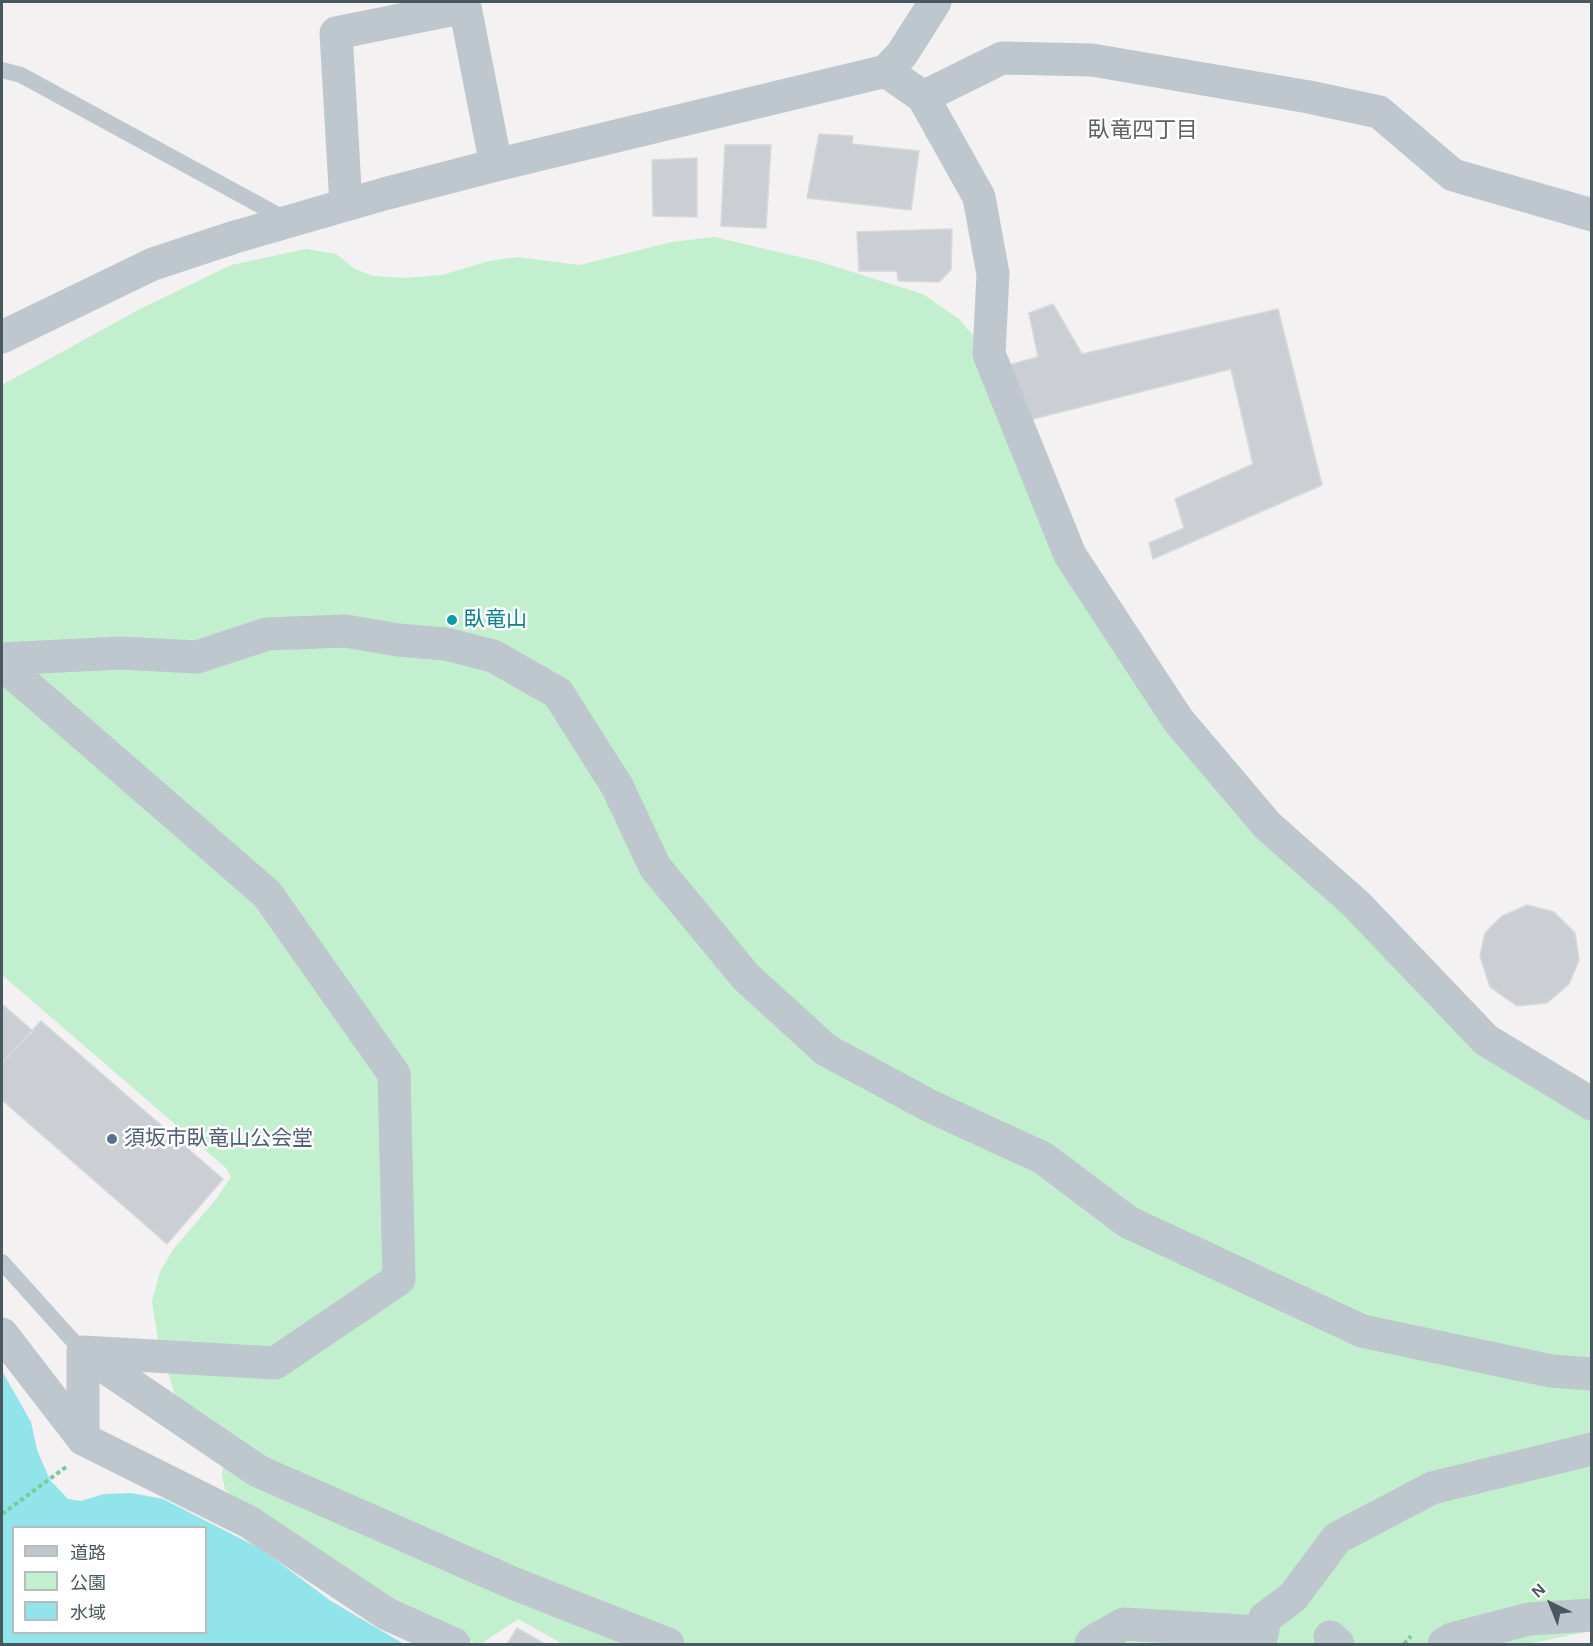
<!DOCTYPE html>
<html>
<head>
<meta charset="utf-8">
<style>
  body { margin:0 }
  #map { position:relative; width:1593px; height:1646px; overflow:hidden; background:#f3f1f1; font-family:Helvetica,"Noto Sans JP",sans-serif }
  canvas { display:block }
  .frame { position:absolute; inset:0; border:3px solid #49575e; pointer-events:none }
  .legend { position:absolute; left:12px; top:1526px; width:195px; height:108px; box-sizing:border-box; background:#fff; border:2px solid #b6bcbf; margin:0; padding:8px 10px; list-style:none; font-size:18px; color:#49575e }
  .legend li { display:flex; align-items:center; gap:12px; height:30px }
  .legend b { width:30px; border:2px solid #b6bcbf }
  .north { position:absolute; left:1521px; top:1574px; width:60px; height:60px; -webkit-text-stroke:4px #fff; paint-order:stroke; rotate:317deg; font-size:16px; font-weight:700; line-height:24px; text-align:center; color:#49575e }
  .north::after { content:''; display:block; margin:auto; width:21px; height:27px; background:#49575e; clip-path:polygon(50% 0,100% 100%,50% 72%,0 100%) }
</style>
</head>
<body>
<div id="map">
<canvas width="1593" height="1646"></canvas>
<div class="frame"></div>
<ul class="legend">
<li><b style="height:8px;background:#bdc7cd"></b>道路</li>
<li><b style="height:16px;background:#c2efcd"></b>公園</li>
<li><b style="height:16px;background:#90e4ea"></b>水域</li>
</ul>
<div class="north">N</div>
</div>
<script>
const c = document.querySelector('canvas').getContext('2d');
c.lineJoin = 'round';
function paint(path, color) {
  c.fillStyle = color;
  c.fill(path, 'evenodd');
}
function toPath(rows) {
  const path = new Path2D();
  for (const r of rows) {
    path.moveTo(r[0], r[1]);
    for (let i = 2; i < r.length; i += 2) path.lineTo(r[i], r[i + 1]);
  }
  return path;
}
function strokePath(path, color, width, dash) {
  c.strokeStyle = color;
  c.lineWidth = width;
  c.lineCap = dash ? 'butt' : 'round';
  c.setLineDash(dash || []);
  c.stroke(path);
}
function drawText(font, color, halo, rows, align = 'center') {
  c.font = font + ' Helvetica,"Noto Sans JP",sans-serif';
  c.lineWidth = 5;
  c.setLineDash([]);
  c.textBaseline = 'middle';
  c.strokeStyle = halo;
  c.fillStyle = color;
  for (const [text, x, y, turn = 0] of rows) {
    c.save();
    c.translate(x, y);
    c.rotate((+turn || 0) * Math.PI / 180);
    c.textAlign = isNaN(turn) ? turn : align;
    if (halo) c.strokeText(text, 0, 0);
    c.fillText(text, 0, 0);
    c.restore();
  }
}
const green = toPath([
  [714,237,817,261,923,294,959,319,989,354,1069,550,1178,720,1486,1040,1591,1104,1591,1631,1527,1644,563,1644,518,1619,481,1644,476,1644,391,1603,237,1502,225,1489,222,1475,223,1466,178,1405,158,1340,152,1301,160,1272,172,1251,217,1198,231,1177,226,1168,2,975,2,385,138,310,231,265,306,249,336,254,355,269,373,276,404,278,442,275,489,261,517,257,579,265,672,242]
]);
const water = toPath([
  [2,1371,31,1422,37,1450,50,1480,68,1499,81,1501,104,1494,131,1493,163,1499,261,1549,331,1601,404,1644,2,1644],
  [14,1528,206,1528,206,1632,14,1632]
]);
const building = toPath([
  [819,134,853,136,852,144,919,151,911,210,807,198,819,134],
  [725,145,771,145,766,228,721,226,725,145],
  [697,158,697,217,653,216,652,160,697,158],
  [952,229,951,270,939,282,898,281,897,271,859,271,857,232,952,229],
  [1053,304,1082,354,1278,309,1322,485,1153,559,1149,543,1184,528,1175,499,1253,464,1231,369,1021,422,1009,365,1038,357,1029,313,1053,304],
  [1527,905,1554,912,1575,933,1579,960,1569,984,1547,1003,1517,1006,1490,987,1480,956,1485,933,1502,916,1527,905],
  [2,1004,33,1031,2,1063,2,1004],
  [41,1021,223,1179,167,1244,2,1100,2,1063,41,1021],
  [517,1628,545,1644,507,1644,517,1628]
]);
const path = toPath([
  [2,1514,66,1467],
  [1404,1644,1411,1636]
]);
const lane = toPath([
  [2,70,21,75,287,220],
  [2,1262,83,1352]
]);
const street = toPath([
  [886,71,923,97,979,197,993,274,989,354,1070,555,1178,720,1267,825,1356,904,1486,1040,1592,1104],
  [923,97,1002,58,1092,60,1309,97,1379,112,1453,175,1592,215],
  [346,205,336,33,465,7,496,165],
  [2,337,153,264,235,237,384,194,496,165,886,71,902,54,935,2],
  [2,659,120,653,197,657,267,634,345,631,398,640,446,644,493,656,558,693,617,786,655,867,746,977,826,1050,930,1106,1043,1158,1128,1222,1362,1331,1551,1371,1592,1374],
  [2,664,267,894,394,1074,399,1279,275,1363,83,1352],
  [2,1334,83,1439,249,1522,387,1614,454,1644],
  [83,1352,258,1471,515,1584,668,1644],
  [83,1352,83,1439],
  [1265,1618,1293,1597,1337,1538,1432,1488,1592,1449],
  [1330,1637,1338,1644],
  [1091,1644,1092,1642,1124,1624,1244,1631],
  [1444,1644,1452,1639,1529,1619,1592,1615]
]);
const streetBridge = toPath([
  [1260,1644,1265,1618]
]);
const markers = [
  [452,620,6,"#0f9aa8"],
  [112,1139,6,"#5c6f8a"]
];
const cultureNames = [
  ["臥竜山",464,620]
];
const serviceNames = [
  ["須坂市臥竜山公会堂",124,1139]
];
const neighbourhoodNames = [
  ["臥竜四丁目",1143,131]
];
paint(green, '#c2efcd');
paint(water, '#90e4ea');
paint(building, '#cbcfd3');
strokePath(building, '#d5d8dc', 1.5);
strokePath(path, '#7bcc99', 4, [4.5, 3]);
strokePath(lane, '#bdc7cd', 16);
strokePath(street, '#bdc7cd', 33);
strokePath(streetBridge, '#bdc7cd', 33);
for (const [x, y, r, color] of markers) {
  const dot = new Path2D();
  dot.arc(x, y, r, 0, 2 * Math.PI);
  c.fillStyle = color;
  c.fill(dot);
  strokePath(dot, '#fff', 2);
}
drawText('21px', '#0d838f', '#fff', cultureNames, 'left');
drawText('21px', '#4e5e75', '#fff', serviceNames, 'left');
drawText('22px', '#5e6266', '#fff', neighbourhoodNames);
</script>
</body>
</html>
